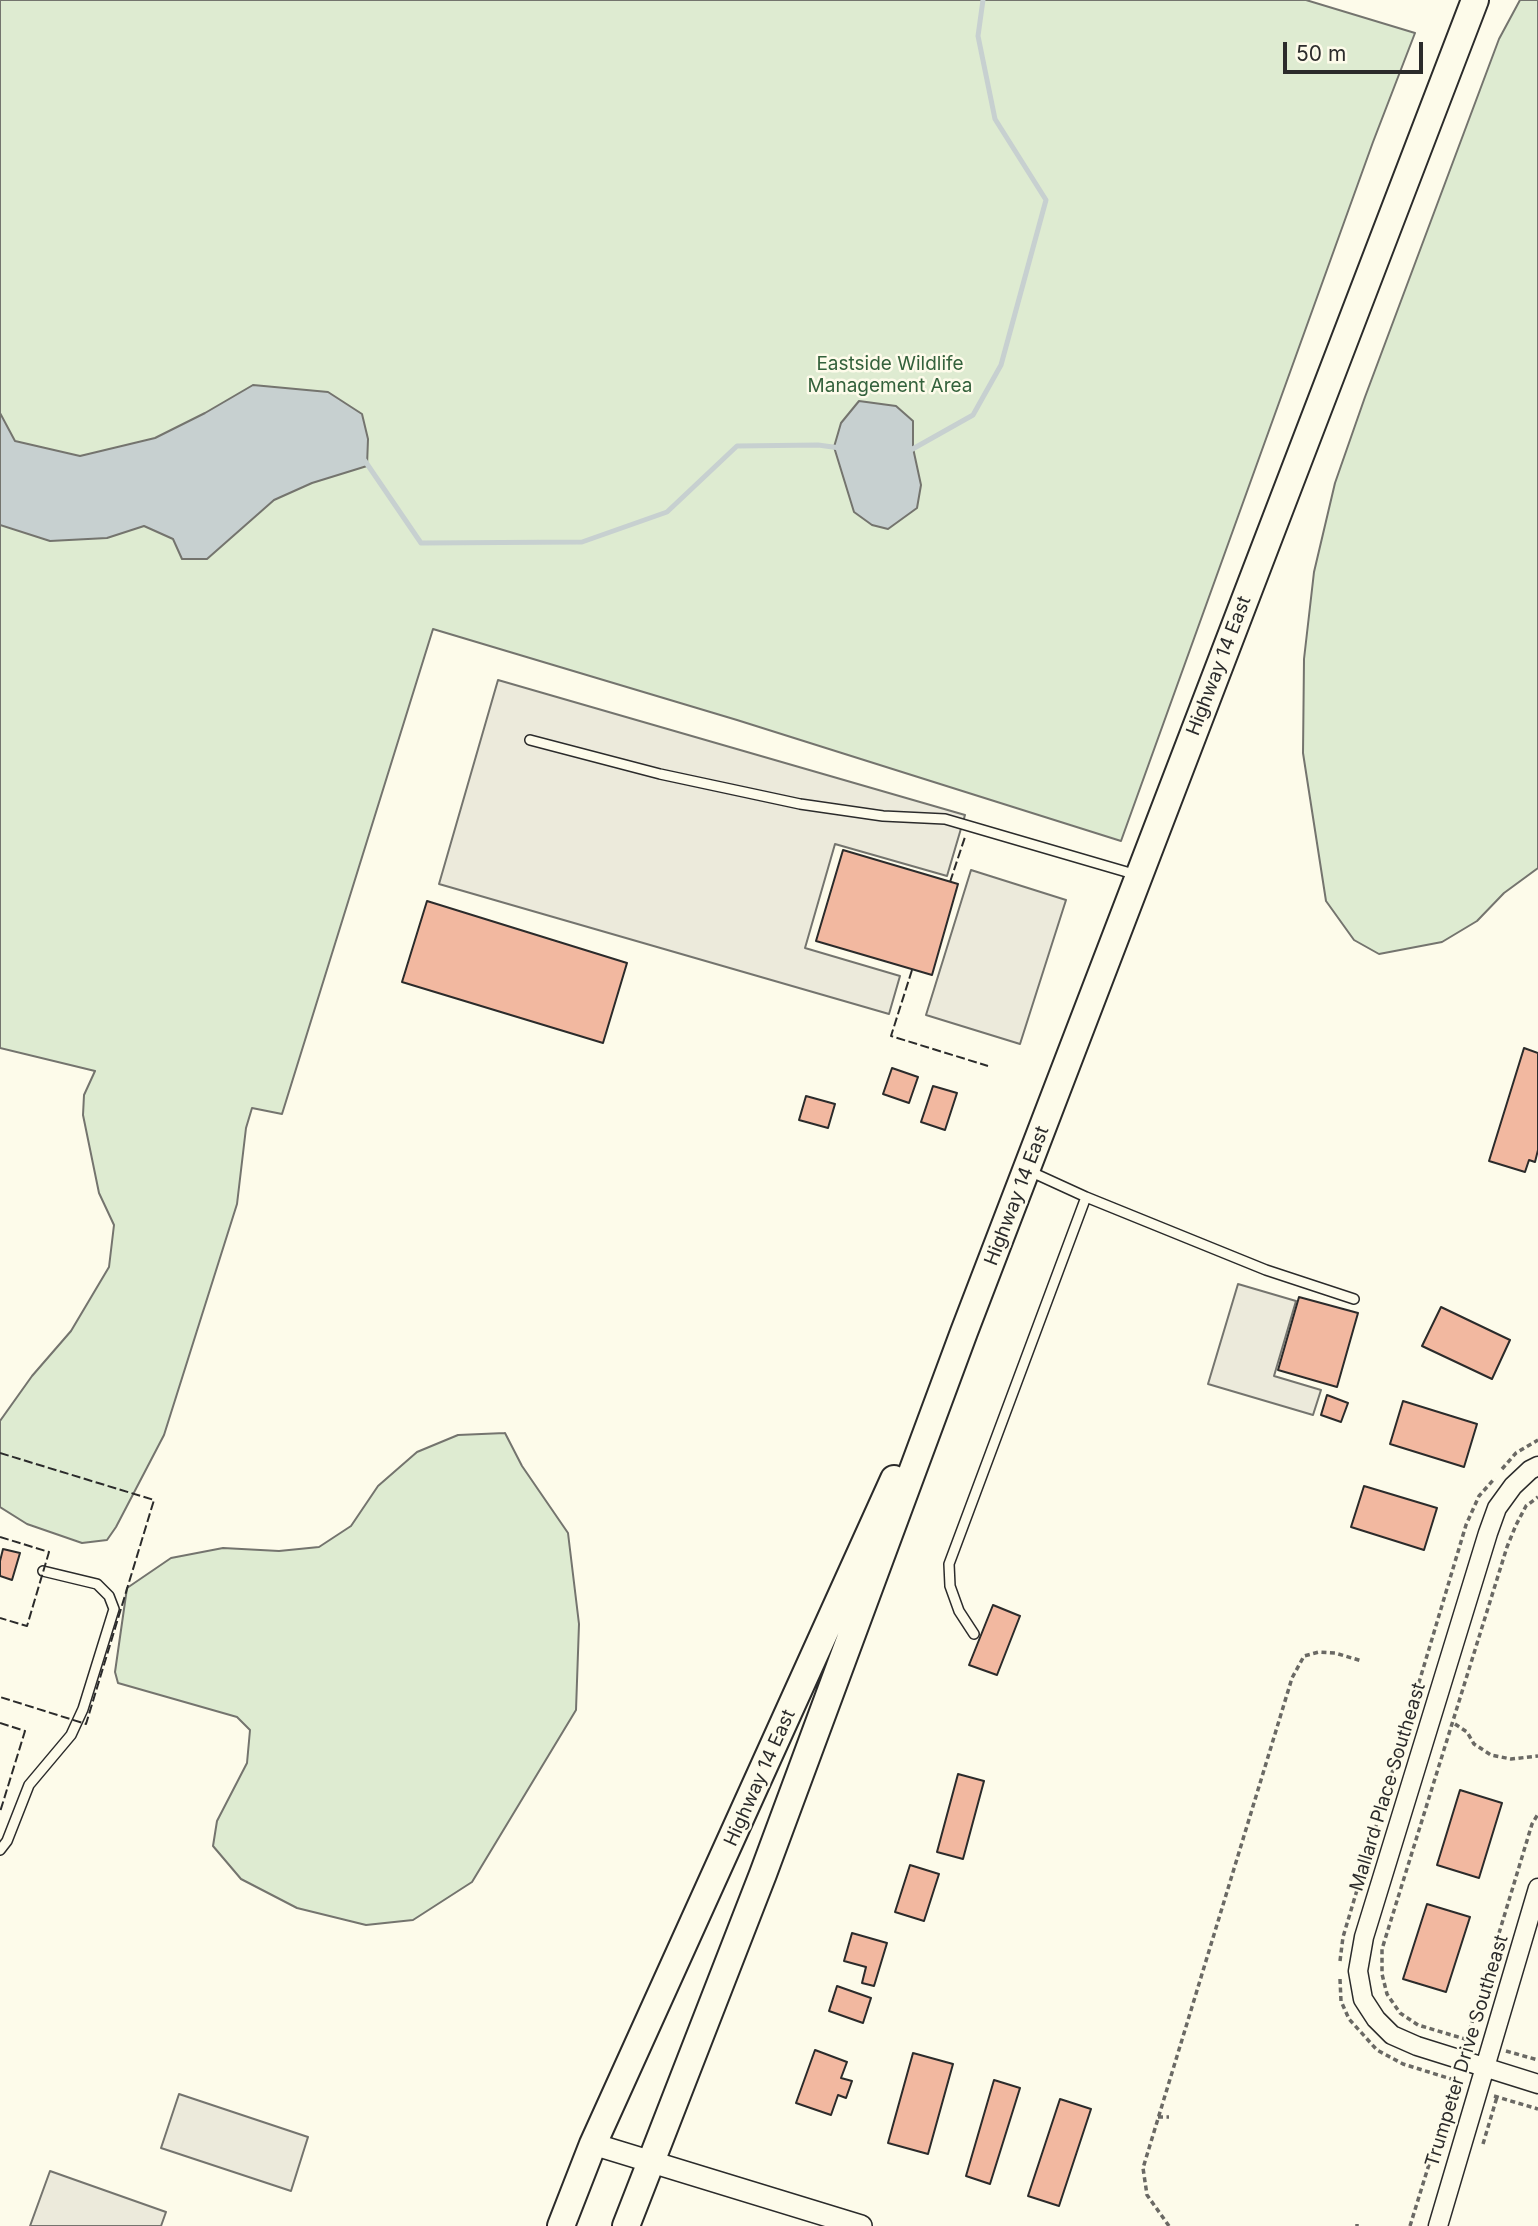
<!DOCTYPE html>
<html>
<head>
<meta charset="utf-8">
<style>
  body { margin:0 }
  #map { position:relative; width:1538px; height:2226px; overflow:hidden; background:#fdfbea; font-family:Inter,sans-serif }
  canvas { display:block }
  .scale { position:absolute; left:1283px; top:42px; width:140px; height:32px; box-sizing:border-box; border:4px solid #2b2b2b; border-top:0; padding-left:9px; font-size:21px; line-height:24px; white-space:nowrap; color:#2b2b2b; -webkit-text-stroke:5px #fdfbea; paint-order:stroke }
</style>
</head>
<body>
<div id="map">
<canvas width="1538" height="2226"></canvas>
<div class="scale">50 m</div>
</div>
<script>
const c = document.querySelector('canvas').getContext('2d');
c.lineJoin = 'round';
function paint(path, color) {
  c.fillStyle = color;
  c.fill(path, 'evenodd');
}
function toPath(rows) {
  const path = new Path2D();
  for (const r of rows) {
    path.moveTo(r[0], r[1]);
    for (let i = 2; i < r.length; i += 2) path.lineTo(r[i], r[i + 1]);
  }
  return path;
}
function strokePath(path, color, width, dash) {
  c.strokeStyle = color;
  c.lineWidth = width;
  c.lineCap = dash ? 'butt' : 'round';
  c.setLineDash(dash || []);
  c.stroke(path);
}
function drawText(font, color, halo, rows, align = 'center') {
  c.font = font + ' Inter,sans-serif';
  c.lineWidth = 5;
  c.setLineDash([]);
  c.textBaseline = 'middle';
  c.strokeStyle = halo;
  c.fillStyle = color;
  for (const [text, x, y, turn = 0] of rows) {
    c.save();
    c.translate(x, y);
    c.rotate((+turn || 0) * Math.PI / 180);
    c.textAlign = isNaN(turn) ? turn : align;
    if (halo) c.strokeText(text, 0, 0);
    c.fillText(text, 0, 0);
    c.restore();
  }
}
const green = toPath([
  [0,0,1306,0,1415,33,1373,142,1121,841,737,720,433,629,282,1114,252,1108,246,1128,237,1204,164,1435,116,1527,107,1540,82,1543,27,1524,0,1507,0,1421,32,1376,71,1331,109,1267,114,1225,99,1193,83,1115,84,1095,95,1071,0,1048,0,0],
  [1520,0,1538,0,1538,868,1504,893,1477,921,1442,942,1379,954,1354,940,1326,901,1303,753,1304,659,1314,572,1335,483,1365,397,1499,39,1520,0],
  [505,1433,522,1466,568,1533,579,1624,576,1710,472,1882,413,1920,366,1925,297,1908,241,1879,213,1846,217,1821,247,1763,250,1730,237,1717,118,1683,115,1672,127,1588,171,1558,223,1548,279,1551,319,1547,351,1526,378,1486,417,1452,458,1435,505,1433]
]);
const parking = toPath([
  [498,680,965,815,947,876,835,844,805,948,900,976,889,1014,439,884,498,680],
  [971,870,1066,900,1020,1044,926,1015,971,870],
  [1238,1284,1296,1301,1274,1376,1321,1390,1313,1415,1208,1384,1238,1284],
  [179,2094,308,2137,291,2191,161,2148,179,2094],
  [50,2171,166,2212,161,2226,30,2226,50,2171]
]);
const water = toPath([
  [253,385,328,392,362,414,368,439,367,466,312,483,274,500,207,559,182,559,173,539,144,526,107,538,50,541,0,525,0,413,15,441,80,456,155,438,205,413,253,385],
  [859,401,896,406,913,421,913,448,921,485,917,508,888,529,872,525,854,512,834,447,841,423,859,401]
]);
const stream = toPath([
  [909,451,973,415,1001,365,1046,200,995,119,978,36,983,0],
  [365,461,421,543,582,542,667,512,737,446,818,445,840,448]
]);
const building = toPath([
  [843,850,958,884,932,975,816,941,843,850],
  [427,901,627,963,603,1043,402,982,427,901],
  [1524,1048,1538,1053,1538,1150,1535,1162,1529,1160,1525,1172,1489,1161,1524,1048],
  [892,1068,918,1077,909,1103,883,1094,892,1068],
  [933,1086,957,1093,945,1130,921,1122,933,1086],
  [806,1096,835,1104,828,1128,799,1120,806,1096],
  [1299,1297,1358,1313,1337,1387,1278,1370,1299,1297],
  [1441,1307,1510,1340,1492,1379,1422,1346,1441,1307],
  [1327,1395,1348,1403,1341,1422,1321,1415,1327,1395],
  [1403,1401,1477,1424,1464,1467,1390,1444,1403,1401],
  [1364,1486,1437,1508,1424,1550,1351,1527,1364,1486],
  [3,1549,20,1553,12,1580,0,1576,0,1561,3,1549],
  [993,1605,1020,1616,997,1675,969,1665,993,1605],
  [958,1774,984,1781,963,1859,937,1852,958,1774],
  [1460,1790,1502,1803,1479,1878,1437,1865,1460,1790],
  [910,1865,939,1874,924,1921,895,1912,910,1865],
  [1427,1904,1470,1917,1446,1992,1403,1979,1427,1904],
  [852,1933,887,1943,874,1986,862,1983,866,1967,844,1961,852,1933],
  [837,1986,871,1998,863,2023,829,2011,837,1986],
  [815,2050,847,2062,841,2078,852,2081,846,2098,838,2095,831,2115,796,2103,815,2050],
  [913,2053,953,2064,928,2154,888,2143,913,2053],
  [994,2080,1020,2088,990,2184,966,2176,994,2080],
  [1060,2099,1091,2109,1059,2206,1028,2196,1060,2099]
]);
const path = toPath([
  [1502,1469,1516,1453,1538,1440],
  [1455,1724,1467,1732,1474,1744,1491,1755,1511,1759,1538,1756],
  [1340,1961,1343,1937,1466,1525,1479,1496,1495,1478],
  [1340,1979,1341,2001,1349,2019,1377,2050,1403,2064,1461,2082],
  [1467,2039,1532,1824,1538,1814],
  [1475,2042,1418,2025,1400,2013,1387,1994,1382,1974,1382,1949,1507,1547,1516,1525,1526,1506,1538,1497],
  [1506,2051,1538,2060],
  [1494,2096,1538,2109],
  [1158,2117,1169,2117],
  [1483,2144,1497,2097],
  [1357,2224,1357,2226],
  [1169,2226,1147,2195,1143,2168,1292,1678,1304,1656,1319,1652,1335,1653,1362,1661],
  [1410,2226,1455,2080]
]);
const service = toPath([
  [530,740,660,774,800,804,883,816,945,819,1137,875],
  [1027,1170,1086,1197,1266,1270,1354,1299],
  [974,1634,959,1611,950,1586,949,1564,1086,1197],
  [0,1850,7,1841,29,1785,71,1735,83,1709,114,1609,109,1596,97,1584,43,1571]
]);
const minor = toPath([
  [1538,1466,1530,1470,1513,1486,1497,1508,1488,1533,1364,1937,1358,1971,1363,1999,1376,2019,1392,2035,1417,2046,1538,2084],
  [1438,2226,1538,1888]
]);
const tertiary = toPath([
  [593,2144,861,2226]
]);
const primary = toPath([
  [561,2226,593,2144,894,1479],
  [626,2226,763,1874,964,1332,1475,0]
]);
const fence = toPath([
  [950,882,965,837],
  [912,970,891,1036,988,1066],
  [0,1453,154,1500,86,1724,0,1697],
  [0,1537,49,1552,27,1626,0,1618],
  [0,1723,25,1731,0,1812]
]);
const parkNames = [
  ["Eastside Wildlife",890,364],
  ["Management Area",890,386]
];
const streetNames = [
  ["Highway 14 East",1219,666,-69],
  ["Highway 14 East",1017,1196,-69],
  ["Highway 14 East",760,1778,-66],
  ["Mallard Place Southeast",1388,1787,-73],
  ["Trumpeter Drive Southeast",1467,2051,-73]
];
paint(green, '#deebd1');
strokePath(green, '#74746e', 2);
paint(parking, '#eceadb');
strokePath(parking, '#74746e', 2);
paint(water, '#c7d0d0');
strokePath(water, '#74746e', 2);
strokePath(stream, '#c7d0d0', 5);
paint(building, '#f2b8a0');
strokePath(building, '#2b2b2b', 2);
strokePath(service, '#2b2b2b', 12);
strokePath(minor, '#2b2b2b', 21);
strokePath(tertiary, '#2b2b2b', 24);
strokePath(primary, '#2b2b2b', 30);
strokePath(path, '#6a6964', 3.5, [5, 3.5]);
strokePath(service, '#fdfbea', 9);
strokePath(minor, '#fdfbea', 18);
strokePath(tertiary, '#fdfbea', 21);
strokePath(primary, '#fdfbea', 26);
strokePath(fence, '#2b2b2b', 2, [9, 3.5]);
drawText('19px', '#34623c', '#fdfbea', parkNames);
drawText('19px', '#2b2b2b', '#fdfbea', streetNames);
</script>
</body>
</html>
